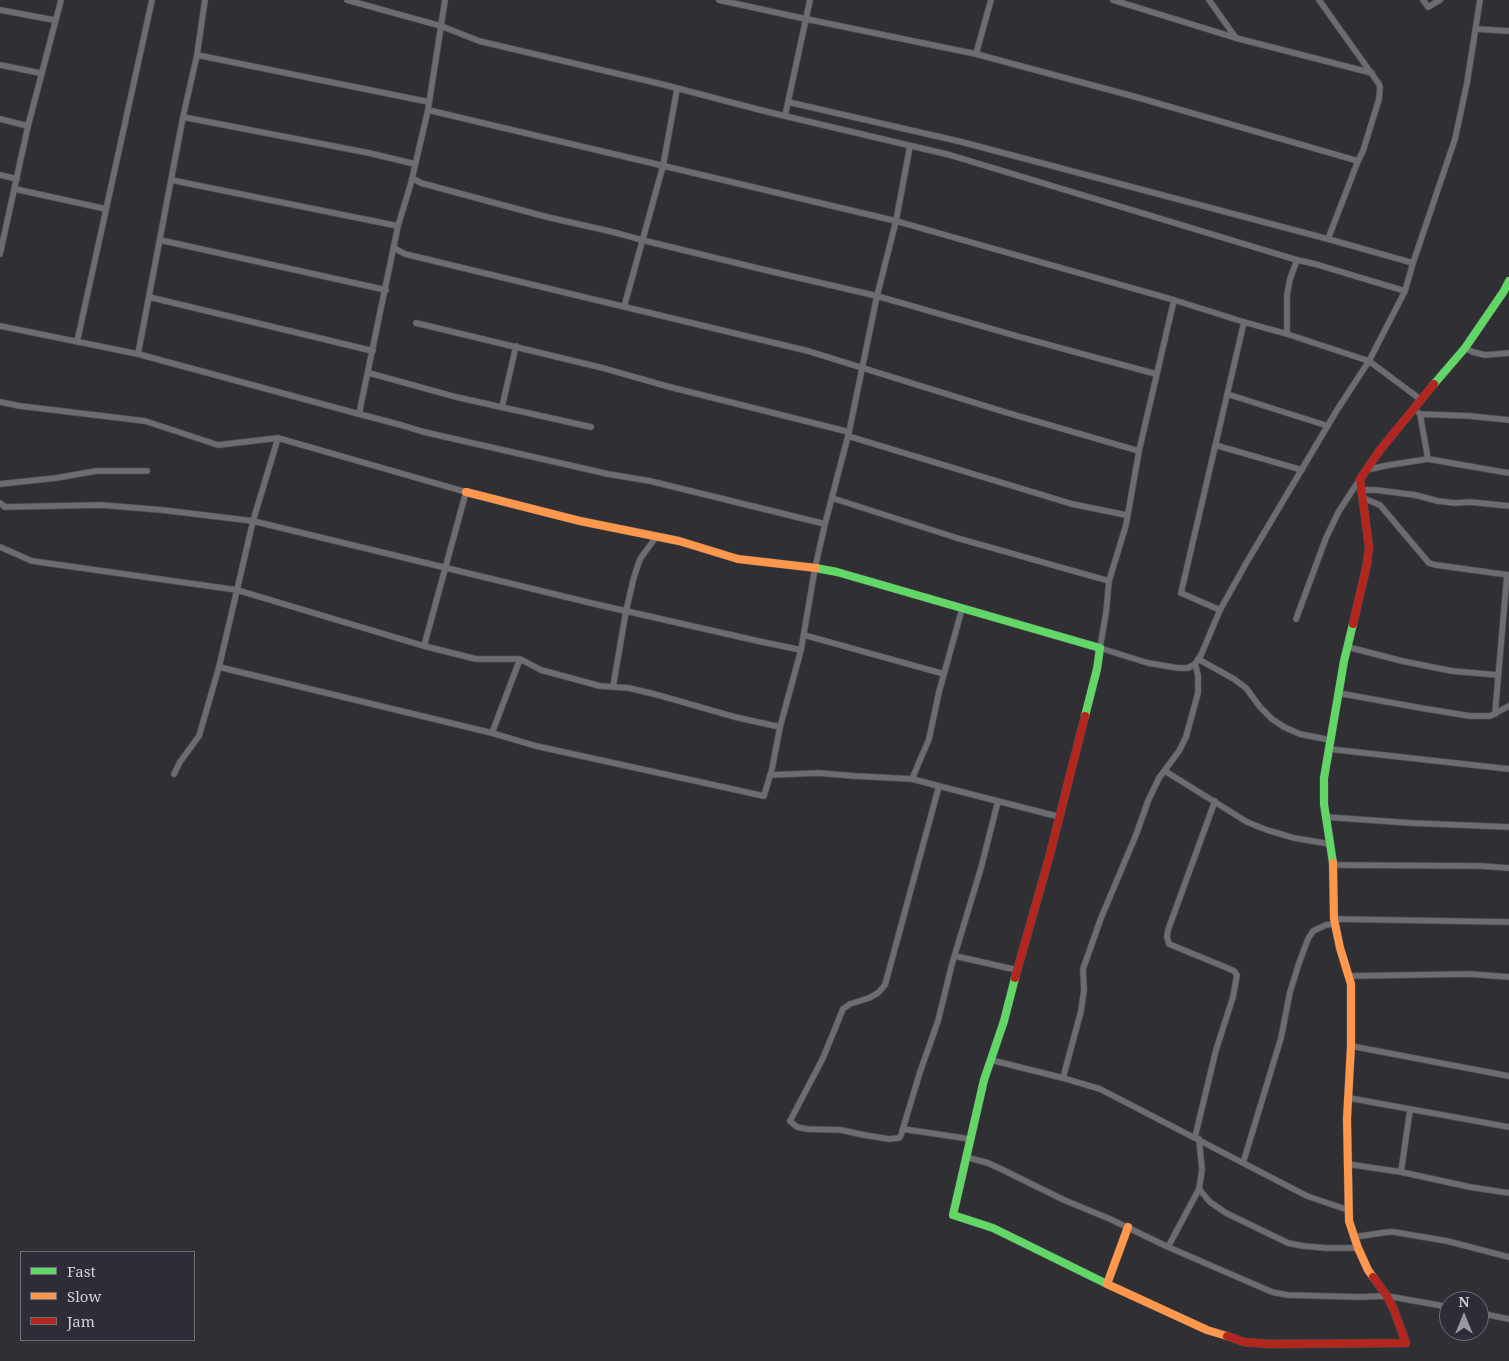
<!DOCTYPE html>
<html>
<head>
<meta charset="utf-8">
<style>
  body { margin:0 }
  #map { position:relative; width:1509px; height:1361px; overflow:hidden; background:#2f2f34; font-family:"Noto Serif",serif }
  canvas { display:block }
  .legend { position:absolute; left:20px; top:1251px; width:175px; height:90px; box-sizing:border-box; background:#2e2c37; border:1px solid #6f6e77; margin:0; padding:6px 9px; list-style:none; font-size:15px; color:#d1d0d8 }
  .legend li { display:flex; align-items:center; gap:10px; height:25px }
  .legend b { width:25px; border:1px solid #6f6e77 }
  .north { position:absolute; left:1439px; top:1291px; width:50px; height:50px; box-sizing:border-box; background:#2e2c37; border:1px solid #6f6e77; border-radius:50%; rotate:0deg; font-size:14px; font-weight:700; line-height:20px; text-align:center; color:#d1d0d8 }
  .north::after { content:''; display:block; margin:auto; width:18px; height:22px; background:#98989f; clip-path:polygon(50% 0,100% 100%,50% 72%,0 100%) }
</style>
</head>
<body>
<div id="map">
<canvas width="1509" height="1361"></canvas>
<ul class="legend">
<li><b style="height:6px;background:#63d668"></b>Fast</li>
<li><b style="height:6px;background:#ff974d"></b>Slow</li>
<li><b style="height:6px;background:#b3261e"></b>Jam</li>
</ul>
<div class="north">N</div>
</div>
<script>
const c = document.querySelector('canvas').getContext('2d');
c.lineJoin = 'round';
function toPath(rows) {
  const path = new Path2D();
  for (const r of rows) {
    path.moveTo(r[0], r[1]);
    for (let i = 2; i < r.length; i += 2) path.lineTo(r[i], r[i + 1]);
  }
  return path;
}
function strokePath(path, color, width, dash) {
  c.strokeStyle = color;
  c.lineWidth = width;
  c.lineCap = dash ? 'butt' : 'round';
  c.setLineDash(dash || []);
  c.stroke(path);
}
const street = toPath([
  [347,0,441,26,479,41,661,84,768,112,950,155,1297,260,1315,264,1405,291],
  [719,0,806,19,976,54,1136,97,1358,161],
  [1113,0,1236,38,1372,73],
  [1209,0,1236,38],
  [1319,0,1379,84,1380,87,1379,99,1363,151,1358,161,1328,239],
  [1423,0,1428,7,1440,0],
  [0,10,54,20],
  [1476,29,1509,31],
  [976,54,991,0],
  [197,55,429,102],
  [0,65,40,73],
  [788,102,962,142,1328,239,1413,263],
  [428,110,896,221,1174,300,1244,322,1287,334,1369,361,1420,399],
  [785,116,810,0],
  [183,117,369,153,415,164],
  [0,119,28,126],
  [0,175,17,179],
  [412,178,421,183,547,217,613,232,642,240,761,269,877,296,1020,337,1156,374],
  [171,180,398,226],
  [15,189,106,209],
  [160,240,386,290],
  [394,248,405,254,808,351,1008,413,1139,451],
  [0,254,28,126,61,0],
  [149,297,373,351],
  [1174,300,1139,451,1126,525,1109,581,1106,613,1100,648,1148,663,1178,668,1188,668,1195,664,1201,655,1220,610,1248,560,1337,410,1369,361,1405,291,1413,263,1455,139,1467,83,1480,0],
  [624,307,663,166,677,89],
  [416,323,603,368,666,386,849,432],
  [0,326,138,354,359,414,398,226,411,183,428,110,445,0],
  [1287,334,1287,295,1290,279,1297,260],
  [77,342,152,0],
  [1465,348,1473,352,1485,355,1509,353],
  [138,354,183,117,197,55,205,0],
  [369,373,456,397,591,427],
  [1227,394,1328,426],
  [0,402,20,406,145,421,218,445,278,438,466,492,424,646],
  [502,407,516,346],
  [1419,413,1420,414,1428,459],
  [359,414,401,425,424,432,608,474,650,481,825,524],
  [1420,414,1470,416,1509,420],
  [848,436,1072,504,1126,515],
  [1215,445,1302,470],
  [1366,470,1389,465,1428,459,1509,473],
  [0,484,56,478,96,471,147,471],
  [1362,490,1376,490,1415,495,1438,501,1455,503,1470,502,1509,506],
  [832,498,957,538,1109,581],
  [1363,498,1380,505,1385,511,1429,563,1436,565,1509,575],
  [0,503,5,507,101,505,162,510,253,521,595,604,758,641,801,650],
  [0,547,32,561,237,590,424,646,476,659,520,659,492,733,219,667,237,590,253,521,278,438],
  [1220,610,1181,593,1244,322],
  [1296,619,1326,538,1339,511,1360,479],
  [804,635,944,674],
  [1348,647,1402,661,1452,671,1498,675],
  [520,659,541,670,600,686,629,688,658,695,735,717,780,727],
  [1198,659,1234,679,1246,688,1260,707,1272,719,1284,727,1300,734,1330,740],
  [613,687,626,611,634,577,640,559,656,537],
  [1338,693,1421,708,1470,716,1490,716,1509,706],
  [1495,714,1507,575],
  [492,733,536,746,764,796,772,769,780,727,801,650,815,568,825,524,849,432,877,296,896,221,910,146],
  [1329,749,1509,769],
  [1165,771,1247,822,1267,830,1294,838,1330,844],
  [174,774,180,762,199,736,219,667],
  [770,775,818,773,855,776,912,779,939,786],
  [912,779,929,739,939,692,962,609],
  [998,801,981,868,952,964,938,1021,920,1072,901,1135,899,1138,889,1139,864,1135,841,1130,807,1129,797,1127,790,1121,823,1058,843,1009,850,1004,869,998,878,993,885,985,939,786,1060,817],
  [1326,817,1411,823,1509,827],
  [1333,865,1481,866,1509,868],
  [1334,919,1509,922],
  [955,956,1017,970],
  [1349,976,1470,974,1509,977],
  [1351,1046,1509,1076],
  [991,1060,1063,1078,1100,1089,1307,1196,1348,1210],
  [1063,1078,1081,1011,1084,990,1083,969,1101,918,1136,835,1148,801,1159,778,1179,751,1186,737,1198,693,1198,675,1195,664],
  [1349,1098,1509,1127],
  [903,1129,970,1139],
  [1195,1137,1216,1050,1233,997,1237,975,1234,971,1225,967,1169,944,1167,937,1168,930,1215,801],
  [966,1157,988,1163,1001,1169,1064,1200,1110,1219,1168,1247,1272,1292,1287,1295,1359,1297,1387,1296,1449,1307],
  [1243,1163,1281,1038,1290,992,1299,963,1308,939,1313,931,1326,925,1335,924],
  [1347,1164,1401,1172,1470,1187,1509,1193],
  [1401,1172,1410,1110],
  [1199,1189,1210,1202,1226,1213,1288,1243,1303,1246,1327,1248,1358,1248],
  [1354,1237,1388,1232,1394,1232,1447,1241,1509,1257],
  [1168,1247,1199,1189,1202,1170,1199,1139],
  [1479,1313,1509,1319]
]);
const fast = toPath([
  [1434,384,1465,348,1504,291,1509,281],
  [816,568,837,572,1100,648,1097,669,1085,716],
  [1333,863,1324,804,1324,778,1344,661,1353,624],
  [1015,978,1004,1021,984,1080,953,1215,993,1228,1107,1284]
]);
const slow = toPath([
  [466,492,580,521,679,541,738,559,816,568],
  [1333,863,1334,919,1340,948,1351,984,1351,1046,1347,1119,1349,1221,1358,1248,1368,1270,1373,1277],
  [1128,1227,1107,1284,1207,1330,1227,1336]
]);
const jam = toPath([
  [1353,624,1367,564,1369,547,1360,479,1380,450,1434,384],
  [1015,978,1049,858,1085,716],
  [1227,1336,1244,1342,1269,1344,1406,1343,1394,1310,1387,1296,1373,1277]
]);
strokePath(street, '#4c4c51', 7);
strokePath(fast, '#4c4c51', 9);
strokePath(slow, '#4c4c51', 9);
strokePath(jam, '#4c4c51', 9);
strokePath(street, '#6d6c71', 5.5);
strokePath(fast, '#63d668', 8);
strokePath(slow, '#ff974d', 8);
strokePath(jam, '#b3261e', 8);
</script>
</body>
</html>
